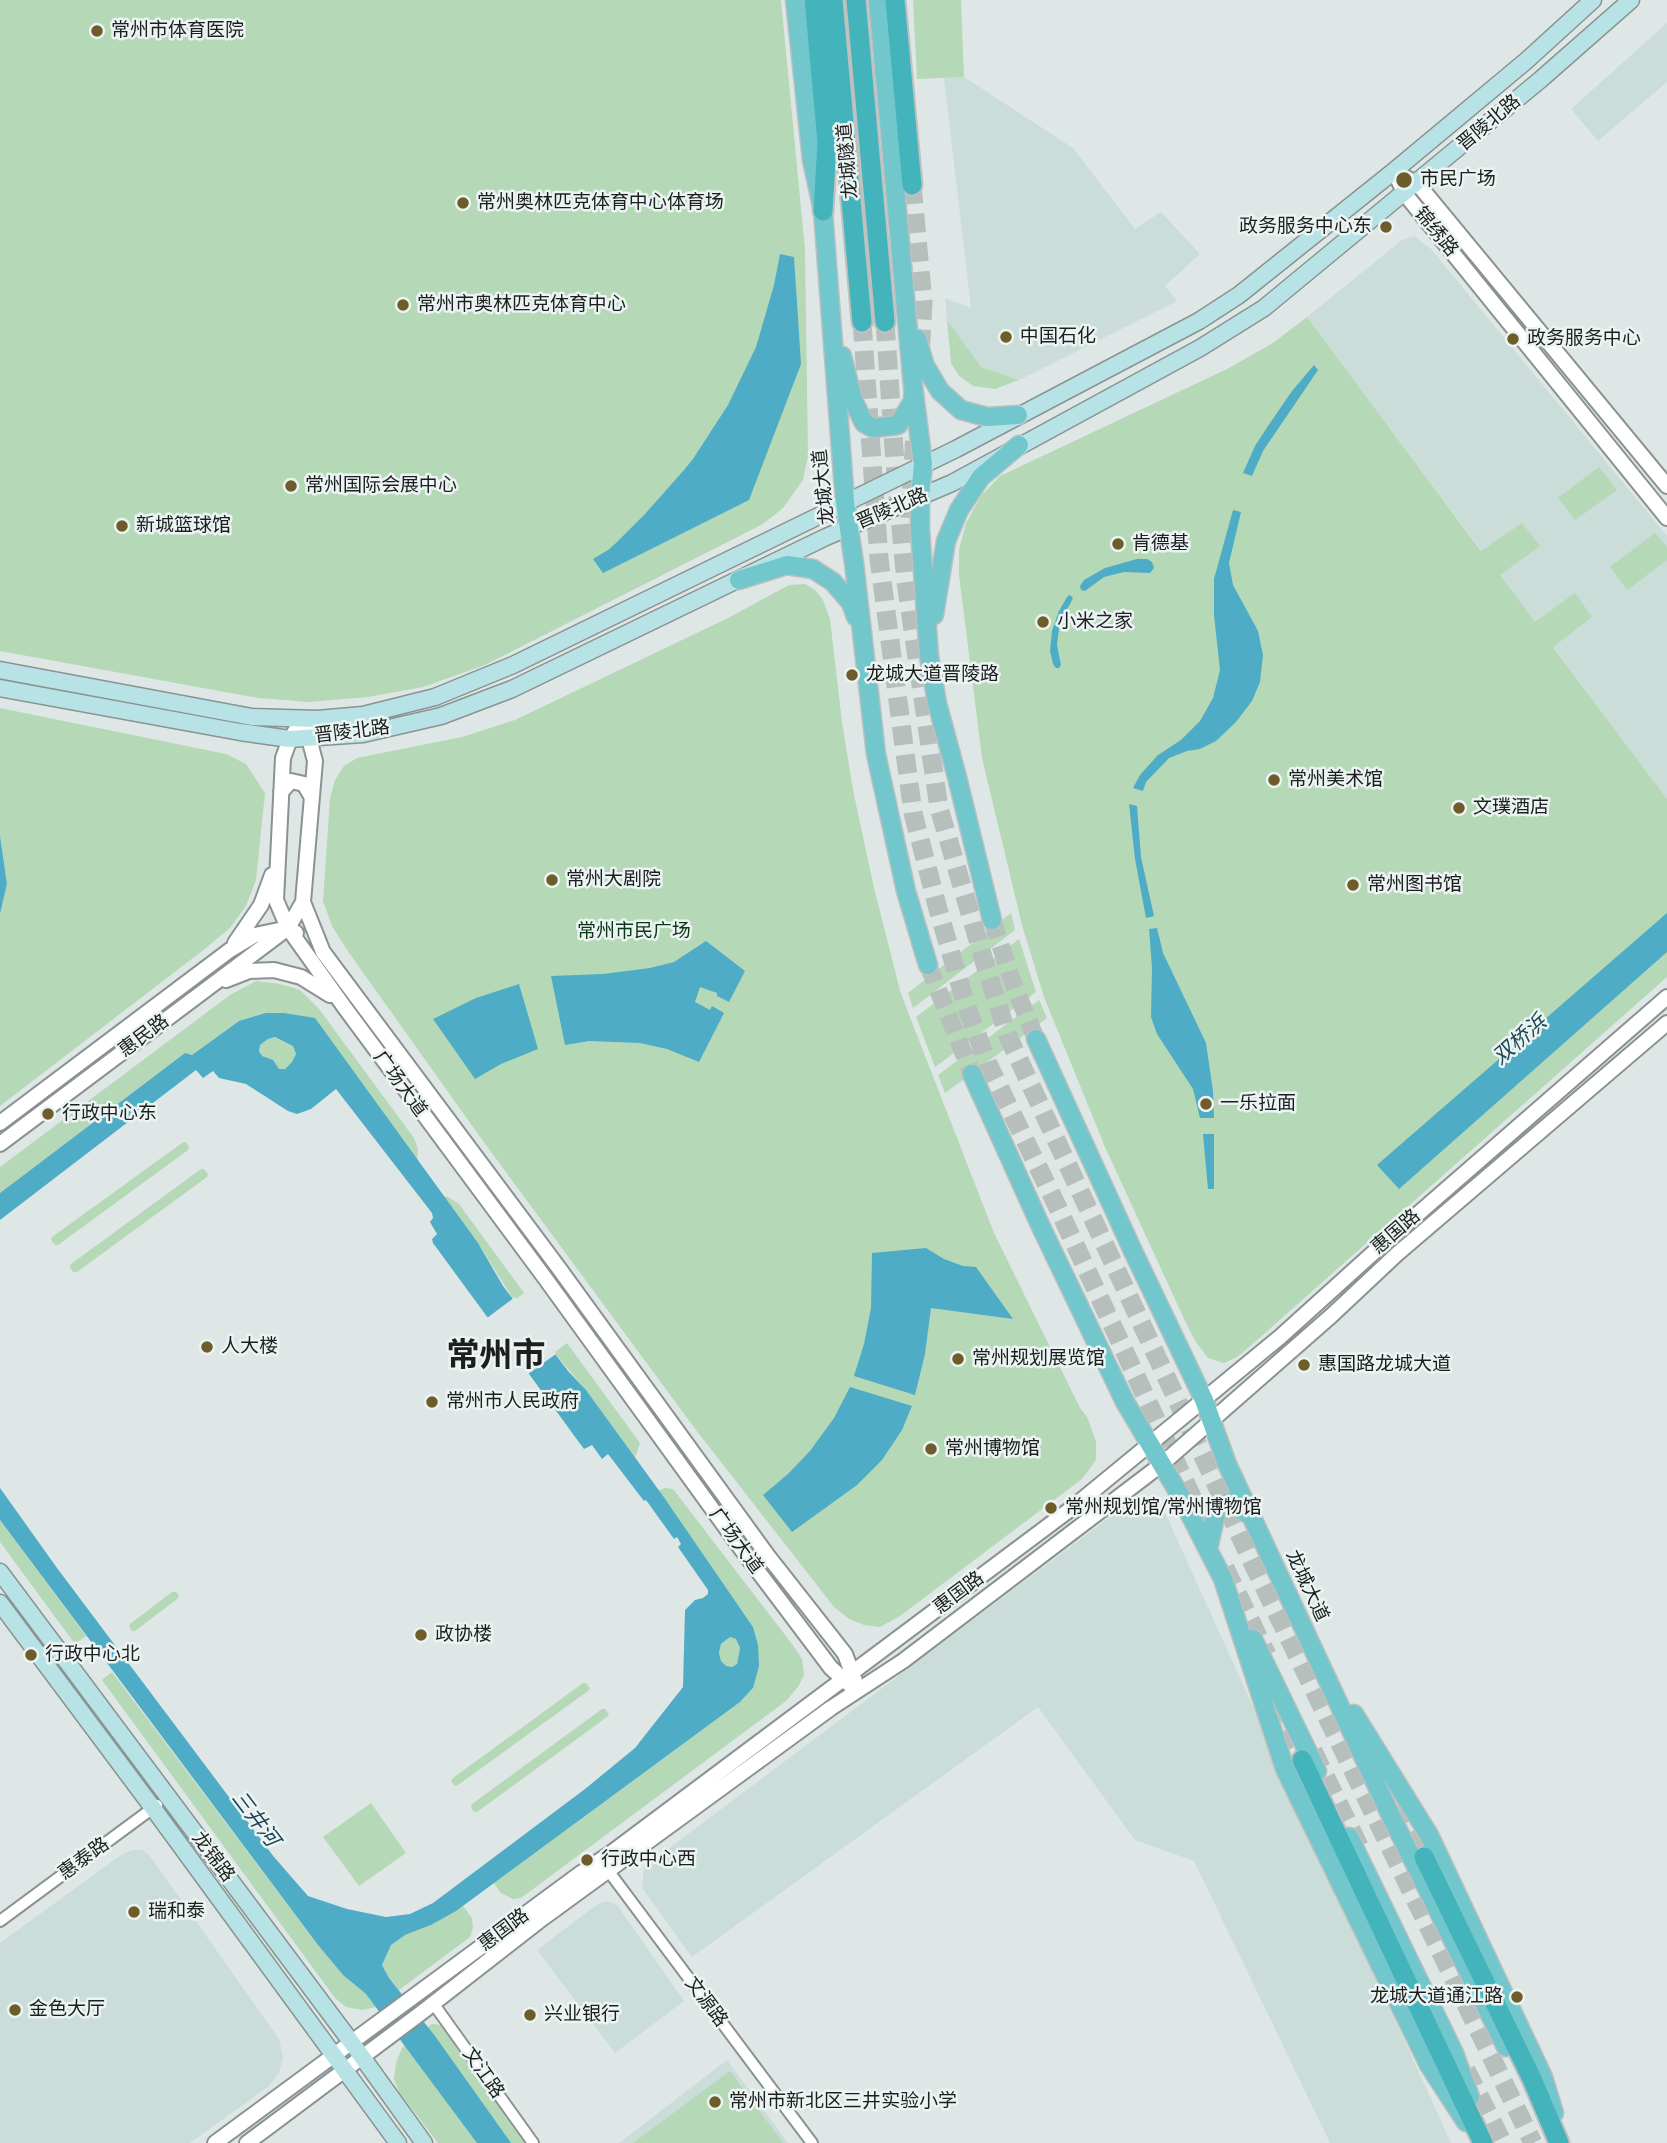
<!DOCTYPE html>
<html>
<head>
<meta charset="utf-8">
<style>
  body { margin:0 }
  canvas { display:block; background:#dee7e5 }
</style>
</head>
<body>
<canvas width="1667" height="2143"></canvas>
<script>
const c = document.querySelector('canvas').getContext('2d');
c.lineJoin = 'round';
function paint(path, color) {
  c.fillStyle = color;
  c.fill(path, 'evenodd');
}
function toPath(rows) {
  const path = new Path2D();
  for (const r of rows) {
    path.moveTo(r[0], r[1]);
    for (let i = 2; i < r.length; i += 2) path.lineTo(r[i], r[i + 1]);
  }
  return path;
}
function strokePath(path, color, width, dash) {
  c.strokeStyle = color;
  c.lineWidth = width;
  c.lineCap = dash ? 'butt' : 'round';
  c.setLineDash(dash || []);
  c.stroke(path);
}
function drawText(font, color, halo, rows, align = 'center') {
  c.font = font + ' "PT Sans","Noto Sans SC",sans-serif';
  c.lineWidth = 5;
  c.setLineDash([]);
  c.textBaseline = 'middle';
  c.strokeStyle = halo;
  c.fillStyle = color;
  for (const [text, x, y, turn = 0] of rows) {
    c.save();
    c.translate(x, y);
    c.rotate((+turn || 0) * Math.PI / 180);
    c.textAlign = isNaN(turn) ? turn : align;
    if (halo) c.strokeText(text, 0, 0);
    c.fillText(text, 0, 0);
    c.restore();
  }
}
const built = toPath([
  [1667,23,1667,82,1598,141,1571,109],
  [964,77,1073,148,1135,229,1161,212,1200,254,1165,286,1177,301,1019,380,981,367,947,320,945,298,971,308,944,78],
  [1414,236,1431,249,1667,536,1667,799,1307,317,1402,240],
  [1144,1500,1162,1506,1451,2143,1330,2143,1194,1861,1135,1840,1038,1707,692,1957,642,1888,644,1867,1110,1517,1127,1502],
  [132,1850,143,1850,150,1856,279,2039,283,2057,279,2073,269,2086,190,2143,0,2143,0,1943,121,1855],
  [606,1901,617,1905,684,2001,615,2053,537,1950,595,1906],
  [727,2060,788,2143,619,2143]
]);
const green = toPath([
  [0,0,781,0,805,250,808,456,803,480,783,508,763,524,485,665,423,687,368,697,309,702,258,698,0,651],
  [913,0,961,0,964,77,917,79],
  [1307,317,1481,551,1522,523,1540,546,1500,575,1535,622,1575,593,1592,617,1553,647,1667,799,1667,977,1248,1348,1237,1357,1224,1363,1208,1358,1196,1342,1185,1321,1105,1147,1044,997,1022,925,982,758,959,575,959,550,966,523,981,496,1000,476,1227,369,1273,343],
  [947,320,981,367,1019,380,995,389,973,386,959,376,951,363],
  [1599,467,1617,490,1575,520,1558,498],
  [1655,533,1667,547,1667,560,1627,590,1610,567],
  [805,584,815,590,823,600,830,619,842,722,853,790,874,888,901,994,994,1233,1080,1408,1087,1417,1096,1441,1096,1460,1082,1479,900,1616,880,1627,864,1625,849,1619,834,1607,696,1430,483,1141,347,950,332,926,323,901,330,798,335,780,344,766,357,758,462,737,515,720,728,618,789,585],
  [0,708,226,754,246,764,265,793,256,880,246,906,230,928,206,948,0,1106,0,914,7,884,0,836],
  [1011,913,1015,930,913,1008,908,993],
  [1019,939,1036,992,935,1067,916,1017],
  [256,981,280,984,300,990,319,1009,414,1138,418,1149,417,1161,315,1019,239,1021,192,1055,185,1053,0,1193,0,1167,230,995],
  [1039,1000,1047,1018,945,1093,938,1075],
  [275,1037,293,1046,296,1054,292,1062,285,1069,279,1069,262,1056,259,1051,260,1045,268,1039],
  [186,1142,189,1147,188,1150,58,1245,55,1245,51,1240,52,1237,182,1143],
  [201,1169,204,1169,208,1174,207,1177,77,1272,73,1272,70,1267,71,1264],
  [442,1196,448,1197,459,1204,524,1293,516,1299,512,1297,478,1243],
  [567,1343,640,1443,635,1458,586,1390,556,1355,555,1352],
  [665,1488,673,1489,792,1644,802,1659,804,1675,798,1687,786,1701,521,1898,513,1899,501,1893,494,1883,740,1702,753,1688,753,1627,658,1491],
  [0,1520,86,1636,75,1644,0,1542],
  [172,1592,176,1592,179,1596,177,1599,135,1631,132,1631,129,1627,130,1624],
  [730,1637,736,1639,740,1648,737,1664,732,1667,726,1666,721,1661,719,1653,721,1644],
  [112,1672,318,1945,343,1975,366,1994,376,2007,362,2010,346,2007,335,1998,102,1680],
  [583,1683,586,1683,590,1688,588,1691,458,1785,455,1786,451,1781,453,1778],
  [602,1709,605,1709,609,1714,607,1717,477,1812,474,1812,471,1807,472,1804],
  [371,1803,406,1853,359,1886,323,1837],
  [463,1906,472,1918,473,1928,470,1937,399,1990,389,1978,382,1965,391,1945,405,1935,431,1925],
  [432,2024,440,2025,524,2143,438,2143,399,2092,394,2079,396,2063,402,2048],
  [730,2071,783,2143,633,2143]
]);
const water = toPath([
  [780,254,794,257,801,364,749,500,603,573,593,559,608,550,616,543,645,514,684,470,693,459,728,405,756,347,774,285],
  [1314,365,1318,370,1263,451,1252,476,1243,473,1255,446,1268,426,1292,391],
  [1233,510,1241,512,1229,563,1233,585,1258,631,1263,655,1260,682,1252,701,1236,722,1216,741,1200,749,1187,751,1169,758,1146,782,1143,791,1133,788,1140,775,1158,755,1181,740,1200,721,1213,698,1220,670,1214,615,1214,579],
  [1137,559,1147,559,1152,562,1154,568,1150,573,1124,572,1104,577,1085,591,1081,590,1080,586,1084,580,1105,568],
  [1070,595,1073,598,1070,604,1060,621,1057,645,1061,665,1059,668,1056,668,1053,664,1050,651,1052,631,1059,611,1067,597],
  [1129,804,1137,806,1141,857,1154,916,1146,918,1135,859],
  [0,836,7,884,0,914],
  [1667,913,1667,952,1399,1189,1377,1165],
  [1157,928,1163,953,1206,1043,1213,1091,1214,1118,1200,1118,1193,1089,1157,1034,1151,1017,1152,968,1149,929],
  [706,941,745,971,729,1002,717,996,717,993,700,987,695,1002,710,1010,712,1006,724,1013,699,1062,667,1049,640,1043,589,1041,565,1045,551,976,603,974,650,968,674,962],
  [519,984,538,1049,501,1064,475,1079,433,1019,476,998],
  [266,1013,284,1013,315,1018,478,1243,503,1286,568,1371,586,1390,663,1496,753,1627,758,1645,759,1666,753,1688,740,1702,456,1911,431,1925,405,1935,391,1945,382,1965,389,1978,435,2036,511,2143,477,2143,366,1994,343,1975,318,1945,0,1520,0,1488,57,1568,274,1857,308,1896,347,1909,386,1917,410,1914,433,1903,585,1789,635,1748,683,1687,685,1610,695,1600,703,1598,708,1594,708,1590,678,1547,681,1544,677,1537,674,1539,646,1500,644,1501,608,1454,602,1459,592,1445,584,1449,433,1243,432,1239,437,1234,430,1222,433,1218,432,1213,336,1089,311,1109,297,1114,288,1111,246,1084,219,1078,213,1071,203,1078,196,1070,0,1220,0,1193,185,1053,192,1055,239,1021],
  [275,1037,293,1046,296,1054,292,1062,285,1069,279,1069,273,1060,262,1056,259,1051,260,1045,268,1039],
  [730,1637,736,1639,740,1648,737,1664,732,1667,726,1666,721,1661,719,1653,721,1644],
  [1203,1134,1214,1134,1214,1189,1208,1189],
  [926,1248,944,1259,963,1266,976,1267,1013,1319,931,1308,925,1354,915,1395,854,1376,864,1344,871,1308,872,1253],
  [850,1387,912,1406,902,1430,882,1460,857,1485,792,1532,763,1495,788,1474,810,1451,834,1418]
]);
const pier = toPath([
  [515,1297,556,1354,528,1374,487,1318]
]);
const primaryTunnel = toPath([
  [992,920,1013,983,1036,1039],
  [928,965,972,1074]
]);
const trunkTunnel = toPath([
  [912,185,923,302,920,358],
  [862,322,879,559,913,813,938,909,966,1005,988,1064,1058,1208,1205,1525],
  [885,322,895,463,906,582,939,808,985,964,1007,1034,1254,1566,1533,2143],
  [910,518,915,433],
  [1225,1568,1267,1655],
  [1260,1678,1302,1760],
  [1313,1751,1361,1850],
  [1383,1781,1424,1857],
  [1466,2070,1503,2143]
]);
const minor = toPath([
  [604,1865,812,2143],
  [0,1921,157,1805],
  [433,2003,533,2143]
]);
const tertiary = toPath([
  [1394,171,1405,194,1667,518],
  [1406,178,1417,183,1667,486],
  [303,719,290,739,283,758,276,900,288,928,345,1008,545,1278,742,1550,831,1668,850,1685],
  [306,727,315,761,303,902,323,952,558,1267,768,1556,845,1654,855,1681],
  [281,792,291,781,304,784,311,796],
  [235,943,261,905,272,875],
  [226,980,249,971,274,970,301,977,330,995],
  [0,1123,230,950,255,935,288,928,296,933],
  [0,1144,288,928,303,902],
  [215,2143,581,1873,611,1853,1072,1508,1280,1337,1373,1253,1667,997],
  [247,2143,421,2013,543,1918,831,1708,903,1661,1162,1464,1331,1316,1397,1254,1667,1023]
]);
const secondary = toPath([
  [0,670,252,717,317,719,363,715,435,697,513,665,956,449,1199,321,1239,295,1394,171,1526,61,1593,0],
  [0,688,240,732,290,739,363,734,441,716,512,689,826,537,952,483,1200,348,1264,308,1540,80,1631,0],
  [0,1572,352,2043,424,2143],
  [0,1603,153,1808,398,2143]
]);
const primary = toPath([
  [795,0,812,160,823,211,845,502,854,563,876,754,906,891,928,965],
  [878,0,913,386,923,464,920,497,920,530,929,656,937,703,957,777,992,920],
  [917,339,925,366,940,391,961,410,987,417,1018,415],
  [842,356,853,400,864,423,873,428,898,425,913,401,913,396],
  [739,580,787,565,813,569,833,582,851,603,856,617],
  [934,615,946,541,959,510,981,477,1019,445],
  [1036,1039,1132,1249,1204,1400,1227,1464,1390,1814,1506,2047],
  [972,1074,1041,1227,1125,1402,1181,1497,1223,1579,1285,1769,1429,2065,1466,2122],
  [1208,1549,1217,1508,1229,1502,1251,1516],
  [1253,1639,1317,1771],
  [1354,1714,1429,1835,1543,2077,1554,2113],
  [1349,1837,1454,2053,1470,2097]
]);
const trunk = toPath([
  [814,0,827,142,823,211],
  [833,0,862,322],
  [856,0,885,322],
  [895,0,912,185],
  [1302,1760,1483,2143],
  [1424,1857,1532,2079,1559,2143]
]);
const markers = [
  [97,31,7,"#6e5d2b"],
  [1404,180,9,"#6e5d2b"],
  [463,203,7,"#6e5d2b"],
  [1386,227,7,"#6e5d2b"],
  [403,305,7,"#6e5d2b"],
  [1006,337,7,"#6e5d2b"],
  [1513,339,7,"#6e5d2b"],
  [291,486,7,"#6e5d2b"],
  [122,526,7,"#6e5d2b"],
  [1118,544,7,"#6e5d2b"],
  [1043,622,7,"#6e5d2b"],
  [852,675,7,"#6e5d2b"],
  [1274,780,7,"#6e5d2b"],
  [1459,808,7,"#6e5d2b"],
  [552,880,7,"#6e5d2b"],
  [1353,885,7,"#6e5d2b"],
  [1206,1104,7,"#6e5d2b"],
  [48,1114,7,"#6e5d2b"],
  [207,1347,7,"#6e5d2b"],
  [958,1359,7,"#6e5d2b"],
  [1304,1365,7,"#6e5d2b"],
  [432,1402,7,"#6e5d2b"],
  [931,1449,7,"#6e5d2b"],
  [1051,1508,7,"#6e5d2b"],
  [421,1635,7,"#6e5d2b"],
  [31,1655,7,"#6e5d2b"],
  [587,1860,7,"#6e5d2b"],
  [134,1912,7,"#6e5d2b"],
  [1517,1997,7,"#6e5d2b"],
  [15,2010,7,"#6e5d2b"],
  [530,2015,7,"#6e5d2b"],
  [715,2102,7,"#6e5d2b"]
];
const poiNames = [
  ["常州市体育医院",111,31],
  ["市民广场",1420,180],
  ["常州奥林匹克体育中心体育场",477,203],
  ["政务服务中心东",1372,227,"right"],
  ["常州市奥林匹克体育中心",417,305],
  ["中国石化",1020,337],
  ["政务服务中心",1527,339],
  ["常州国际会展中心",305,486],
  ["新城篮球馆",136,526],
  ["肯德基",1132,544],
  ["小米之家",1057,622],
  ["龙城大道晋陵路",866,675],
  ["常州美术馆",1288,780],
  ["文璞酒店",1473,808],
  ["常州大剧院",566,880],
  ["常州图书馆",1367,885],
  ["一乐拉面",1220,1104],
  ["行政中心东",62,1114],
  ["人大楼",221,1347],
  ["常州规划展览馆",972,1359],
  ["惠国路龙城大道",1318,1365],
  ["常州市人民政府",446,1402],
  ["常州博物馆",945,1449],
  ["常州规划馆/常州博物馆",1065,1508],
  ["政协楼",435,1635],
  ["行政中心北",45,1655],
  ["行政中心西",601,1860],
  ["瑞和泰",148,1912],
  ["龙城大道通江路",1503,1997,"right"],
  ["金色大厅",29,2010],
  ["兴业银行",544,2015],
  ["常州市新北区三井实验小学",729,2102]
];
const streetNames = [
  ["晋陵北路",1489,123,-40],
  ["龙城隧道",848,161,-95],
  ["锦绣路",1436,232,51],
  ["龙城大道",824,487,-96],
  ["晋陵北路",892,509,-23],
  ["晋陵北路",352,732,-7],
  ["惠民路",144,1036,-37],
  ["广场大道",400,1084,54],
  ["惠国路",1396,1232,-41],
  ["广场大道",736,1541,54],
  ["龙城大道",1307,1586,65],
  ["惠国路",959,1593,-37],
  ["龙锦路",213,1857,53],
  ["惠泰路",84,1859,-36],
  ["惠国路",504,1930,-37],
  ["文源路",706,2002,53],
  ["文江路",483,2073,55]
];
const parkNames = [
  ["常州市民广场",634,932]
];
const waterNames = [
  ["双桥浜",1520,1040,-41],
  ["三井河",255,1819,53]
];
const townNames = [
  ["常州市",496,1357]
];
paint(built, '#caddd9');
paint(green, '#b5d8b6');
paint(water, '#4eacc7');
paint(pier, '#dee7e5');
strokePath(primaryTunnel, '#b7bfbd', 18, [18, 9]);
strokePath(trunkTunnel, '#b7bfbd', 19, [19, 10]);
strokePath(minor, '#8a9391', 14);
strokePath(tertiary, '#8a9391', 18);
strokePath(secondary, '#8a9391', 19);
strokePath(primary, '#bfc0c0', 21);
strokePath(trunk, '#bfc0c0', 23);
strokePath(minor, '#fff', 10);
strokePath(tertiary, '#fff', 14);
strokePath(secondary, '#b8e3e6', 16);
strokePath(primary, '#72c7cc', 18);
strokePath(trunk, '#43b4bb', 19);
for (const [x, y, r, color] of markers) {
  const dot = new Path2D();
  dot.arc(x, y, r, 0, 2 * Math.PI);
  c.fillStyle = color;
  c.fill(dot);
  strokePath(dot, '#ebf4f3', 2.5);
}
drawText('19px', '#1c1f1e', '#ebf4f3', poiNames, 'left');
drawText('19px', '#1c1f1e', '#ebf4f3', streetNames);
drawText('19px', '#0d3714', '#ebf4f3', parkNames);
drawText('italic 21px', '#1c4652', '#ebf4f3', waterNames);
drawText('bold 33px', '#1c1f1e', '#ebf4f3', townNames);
</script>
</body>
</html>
